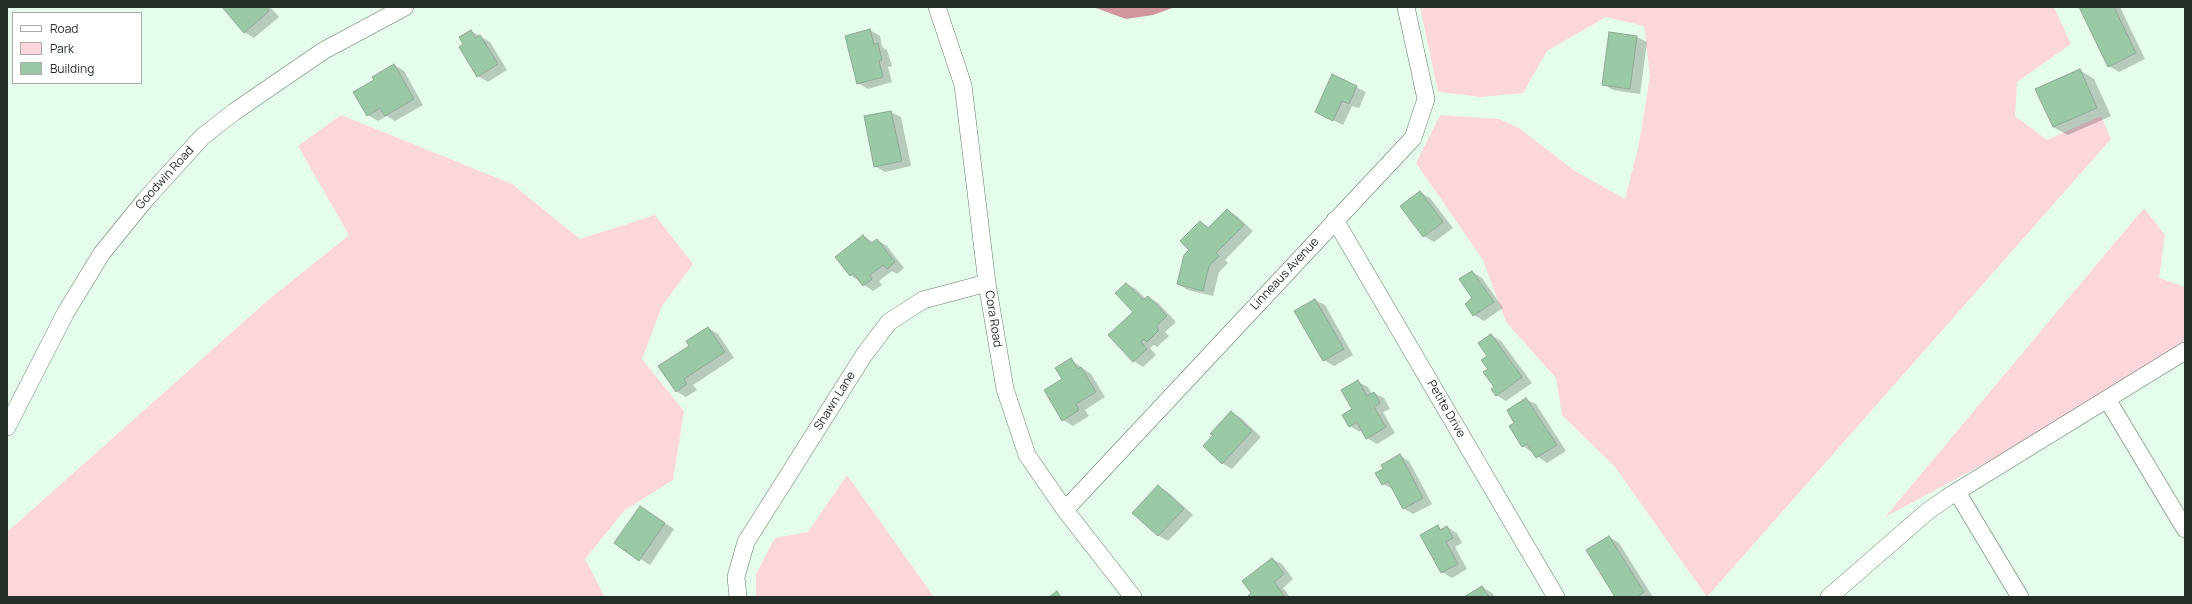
<!DOCTYPE html>
<html>
<head>
<meta charset="utf-8">
<style>
  body { margin:0 }
  #map { position:relative; width:2192px; height:604px; overflow:hidden; background:#e5feeb; font-family:Manrope,sans-serif }
  canvas { display:block }
  .frame { position:absolute; inset:0; border:8px solid #242e27; pointer-events:none }
  .legend { position:absolute; left:12px; top:12px; width:130px; height:72px; box-sizing:border-box; background:#fff; border:1px solid #a7aba9; margin:0; padding:5px 7px; list-style:none; font-size:12px; color:#242e27 }
  .legend li { display:flex; align-items:center; gap:8px; height:20px }
  .legend b { width:20px; border:1px solid #a7aba9 }
</style>
</head>
<body>
<div id="map">
<canvas width="2192" height="604"></canvas>
<div class="frame"></div>
<ul class="legend">
<li><b style="height:5px;background:#fff"></b>Road</li>
<li><b style="height:11px;background:#fbd6db"></b>Park</li>
<li><b style="height:11px;background:#9ac9a6"></b>Building</li>
</ul>
</div>
<script>
const c = document.querySelector('canvas').getContext('2d');
c.lineJoin = 'round';
function paint(path, color) {
  c.fillStyle = color;
  c.fill(path, 'evenodd');
}
function toPath(rows) {
  const path = new Path2D();
  for (const r of rows) {
    path.moveTo(r[0], r[1]);
    for (let i = 2; i < r.length; i += 2) path.lineTo(r[i], r[i + 1]);
  }
  return path;
}
function strokePath(path, color, width, dash) {
  c.strokeStyle = color;
  c.lineWidth = width;
  c.lineCap = dash ? 'butt' : 'round';
  c.setLineDash(dash || []);
  c.stroke(path);
}
function drawText(font, color, halo, rows, align = 'center') {
  c.font = font + ' Manrope,sans-serif';
  c.lineWidth = 3;
  c.setLineDash([]);
  c.textBaseline = 'middle';
  c.strokeStyle = halo;
  c.fillStyle = color;
  for (const [text, x, y, turn = 0] of rows) {
    c.save();
    c.translate(x, y);
    c.rotate((+turn || 0) * Math.PI / 180);
    c.textAlign = isNaN(turn) ? turn : align;
    if (halo) c.strokeText(text, 0, 0);
    c.fillText(text, 0, 0);
    c.restore();
  }
}
const green = toPath([
  [1420,7,2054,7,2071,44,2017,82,2015,116,2047,140,2101,116,2111,139,1707,597,1615,467,1562,415,1556,378,1506,322,1483,260,1416,163,1440,115,1499,119,1519,128,1575,171,1625,199,1639,144,1650,76,1644,26,1606,17,1547,51,1523,93,1481,97,1438,92],
  [341,115,512,184,580,239,655,215,693,264,662,306,642,359,684,411,673,480,625,510,585,559,605,597,7,597,7,532,267,301,349,235,298,146],
  [2144,208,2165,235,2159,278,2185,287,2185,356,1885,517],
  [847,475,934,597,756,597,756,574,775,538,808,532]
]);
const water = toPath([
  [1093,7,1175,7,1153,15,1126,19]
]);
const shadow = toPath([
  [223,7,270,7,279,17,254,38,244,32],
  [2080,7,2120,7,2145,59,2119,72,2109,66],
  [870,30,880,36,882,47,887,50,892,66,888,67,892,82,868,89,858,83],
  [471,31,490,42,507,70,488,82,478,76,464,44],
  [1637,37,1647,42,1640,94,1613,90,1603,84],
  [394,65,404,71,423,105,395,121,387,116,378,121,368,115,376,80],
  [2080,70,2094,79,2111,116,2068,135,2053,127],
  [1356,87,1366,92,1359,108,1352,106,1343,125,1316,112],
  [891,112,901,117,911,166,885,172,875,166],
  [1420,192,1430,198,1453,228,1434,242,1424,236,1401,206],
  [1227,210,1237,216,1253,231,1225,260,1228,263,1219,272,1213,296,1188,290,1178,284,1200,222,1210,228],
  [863,236,873,242,877,240,887,246,904,268,897,274,892,271,879,281,882,285,873,291,850,275],
  [1472,272,1482,278,1503,308,1484,321,1474,315,1466,304,1474,298],
  [1127,284,1136,289,1146,299,1148,297,1158,303,1176,322,1165,332,1169,336,1157,347,1154,345,1150,348,1156,355,1143,367,1134,361,1134,312],
  [1315,300,1325,305,1353,355,1334,366,1324,360,1295,311],
  [708,328,718,334,734,358,693,385,697,390,686,397,676,391,691,346],
  [1491,335,1501,341,1532,383,1506,401,1496,395,1489,356],
  [1071,360,1091,374,1105,397,1085,410,1089,416,1073,426,1063,420,1064,379],
  [1358,382,1368,387,1372,394,1374,393,1384,398,1390,409,1383,412,1395,433,1377,444,1367,438,1362,430,1360,432,1350,426],
  [1526,399,1536,404,1566,451,1547,463,1523,446,1516,423,1508,410],
  [1231,412,1241,418,1261,437,1232,469,1222,463,1214,435],
  [1400,456,1409,461,1432,504,1413,514,1403,508,1393,489,1382,484,1384,469],
  [1158,486,1168,492,1193,515,1168,541,1159,536,1134,513],
  [640,507,674,529,650,565,615,543],
  [1438,527,1443,530,1447,527,1457,533,1462,543,1455,547,1467,569,1452,578,1442,572],
  [1609,537,1619,543,1653,597,1616,597],
  [1272,559,1282,564,1293,579,1283,588,1290,597,1248,597,1253,593],
  [1482,587,1492,593,1495,597,1466,597]
]);
const building = toPath([
  [222,7,266,7,269,11,244,33,222,7],
  [2079,7,2114,7,2136,53,2108,67,2079,7],
  [870,29,874,44,878,43,882,60,879,61,883,77,857,84,845,36,870,29],
  [471,30,475,38,480,35,498,64,477,77,459,47,463,44,459,37,471,30],
  [1609,32,1637,36,1630,89,1602,85,1609,32],
  [394,64,414,99,385,116,380,108,367,116,353,92,374,80,372,77,394,64],
  [2080,69,2097,108,2053,127,2035,89,2080,69],
  [1332,74,1357,86,1349,104,1342,101,1333,121,1315,112,1332,74],
  [891,111,902,161,874,167,864,116,891,111],
  [1420,191,1443,222,1423,237,1400,206,1420,191],
  [1227,209,1244,225,1216,253,1219,256,1209,266,1203,291,1177,284,1184,255,1189,250,1180,241,1200,221,1208,228,1227,209],
  [863,235,870,244,877,239,895,262,887,269,883,265,870,275,872,279,863,286,853,273,850,276,835,257,863,235],
  [1472,271,1494,302,1473,316,1465,304,1472,298,1459,279,1472,271],
  [1126,283,1143,300,1148,296,1167,316,1156,326,1159,330,1147,342,1144,339,1141,342,1147,349,1133,362,1108,335,1133,312,1115,293,1126,283],
  [1315,299,1344,349,1323,361,1294,311,1315,299],
  [708,327,725,352,684,379,687,384,676,392,658,366,689,346,686,341,708,327],
  [1491,334,1522,377,1496,396,1491,389,1494,387,1483,372,1488,369,1481,360,1487,356,1478,343,1491,334],
  [1071,358,1078,369,1081,367,1096,392,1076,404,1079,410,1062,421,1044,390,1062,379,1055,368,1071,358],
  [1358,380,1367,396,1374,392,1380,403,1374,407,1386,427,1366,439,1357,422,1349,427,1342,415,1352,409,1341,390,1358,380],
  [1526,398,1557,445,1536,458,1527,444,1522,447,1509,426,1514,423,1507,410,1526,398],
  [1231,411,1252,431,1222,464,1203,446,1213,435,1210,434,1231,411],
  [1400,454,1423,498,1403,509,1388,481,1382,485,1375,473,1383,469,1381,465,1400,454],
  [1158,485,1184,509,1158,536,1132,513,1158,485],
  [640,506,665,523,639,561,614,543,640,506],
  [1438,525,1440,530,1447,526,1453,538,1446,542,1458,564,1441,573,1420,535,1438,525],
  [1609,536,1644,592,1636,597,1615,597,1586,550,1609,536],
  [1272,558,1284,574,1274,582,1285,597,1247,597,1251,593,1242,581,1272,558],
  [1482,586,1489,597,1464,597,1482,586],
  [1057,591,1061,597,1049,597,1057,591]
]);
const minor = toPath([
  [937,7,963,85,987,283,1005,389,1027,455,1065,510,1133,597],
  [1335,220,1556,597],
  [2107,399,2185,529],
  [7,427,66,312,102,253,145,200,202,137,234,112,323,51,405,7],
  [1957,492,2020,597],
  [1065,510,1413,138,1426,99,1406,7],
  [738,597,736,577,746,542,864,355,889,322,923,300,987,283],
  [1829,597,1928,511,1948,497,2185,351]
]);
const streetNames = [
  ["Goodwin Road",165,178,-48],
  ["Linneaus Avenue",1285,274,-47],
  ["Cora Road",993,319,81],
  ["Shawn Lane",835,401,-58],
  ["Petite Drive",1446,409,60]
];
paint(green, '#fbd6db');
paint(water, '#d0969e');
paint(shadow, '#0003');
paint(building, '#9ac9a6');
strokePath(building, '#90a795', 1);
strokePath(minor, '#637968', 18);
strokePath(minor, '#fff', 17);
drawText('12px', '#242e27', '#fff', streetNames);
</script>
</body>
</html>
